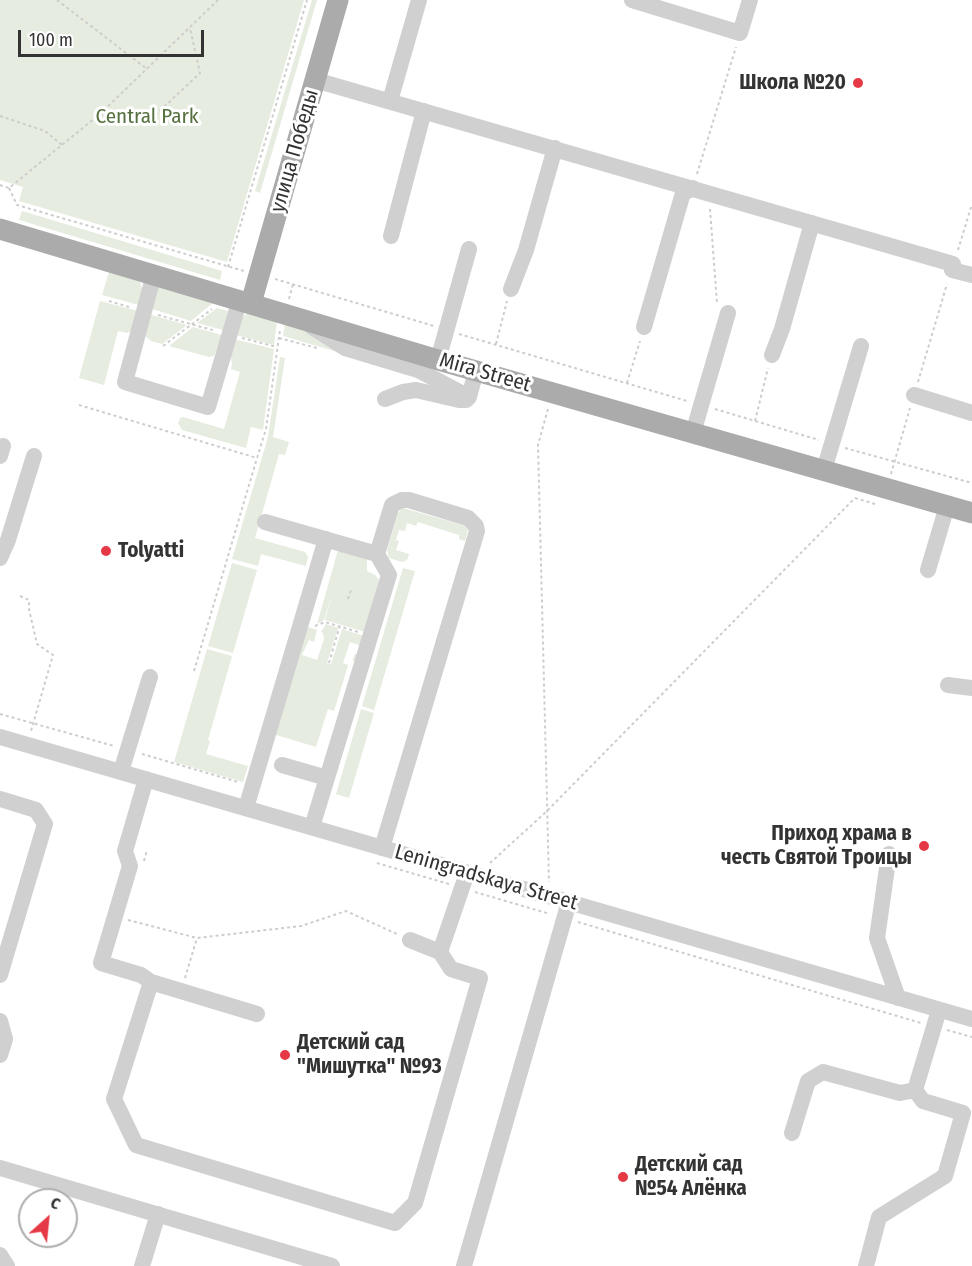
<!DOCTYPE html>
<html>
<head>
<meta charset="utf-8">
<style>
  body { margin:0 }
  #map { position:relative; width:972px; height:1266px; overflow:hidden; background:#fff; font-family:"Fira Sans Condensed",sans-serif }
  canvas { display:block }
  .north { position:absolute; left:18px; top:1188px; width:60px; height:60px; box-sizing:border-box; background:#fff; border:2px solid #adadad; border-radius:50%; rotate:27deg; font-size:16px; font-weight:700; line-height:24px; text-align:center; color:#333 }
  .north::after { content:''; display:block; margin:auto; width:21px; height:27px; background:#e63946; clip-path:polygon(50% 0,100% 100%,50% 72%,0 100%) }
  .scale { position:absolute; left:18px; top:30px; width:186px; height:27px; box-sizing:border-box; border:3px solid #333; border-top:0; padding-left:8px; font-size:18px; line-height:21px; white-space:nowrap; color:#333; -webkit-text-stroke:4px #fff; paint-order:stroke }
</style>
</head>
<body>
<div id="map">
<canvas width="972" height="1266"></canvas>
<div class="north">С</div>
<div class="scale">100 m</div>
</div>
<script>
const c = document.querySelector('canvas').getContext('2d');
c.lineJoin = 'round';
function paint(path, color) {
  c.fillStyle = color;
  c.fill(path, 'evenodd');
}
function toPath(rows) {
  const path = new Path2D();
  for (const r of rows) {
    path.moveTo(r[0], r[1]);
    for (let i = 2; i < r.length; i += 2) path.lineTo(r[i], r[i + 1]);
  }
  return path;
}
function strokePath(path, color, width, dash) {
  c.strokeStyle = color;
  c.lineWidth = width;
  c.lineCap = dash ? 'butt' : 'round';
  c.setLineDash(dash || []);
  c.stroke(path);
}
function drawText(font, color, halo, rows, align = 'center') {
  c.font = font + ' "Fira Sans Condensed",sans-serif';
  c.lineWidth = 6;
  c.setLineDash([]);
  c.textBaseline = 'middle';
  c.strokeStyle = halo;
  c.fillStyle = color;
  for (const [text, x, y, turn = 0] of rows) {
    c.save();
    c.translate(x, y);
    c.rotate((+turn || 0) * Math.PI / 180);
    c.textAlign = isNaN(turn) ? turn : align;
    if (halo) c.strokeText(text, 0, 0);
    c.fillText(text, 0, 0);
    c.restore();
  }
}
const green = toPath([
  [0,0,304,0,227,262,19,201,23,187,0,180],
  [312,0,317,0,260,193,255,191],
  [22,211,222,271,220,280,19,220],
  [109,272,140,282,142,289,139,305,102,295],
  [158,286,214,302,191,321,149,308],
  [100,301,138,311,132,331,127,333,118,331,104,385,79,378],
  [217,308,228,311,223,330,197,323],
  [248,313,277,321,274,345,236,335,242,317],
  [148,314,187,325,162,344,151,341,145,336],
  [285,324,298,327,348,355,283,336],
  [193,327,222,335,214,356,209,357,169,346],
  [234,339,274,349,263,430,251,427,246,448,182,430,178,423,180,418,183,417,224,429,240,372,231,369,232,363,230,355],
  [280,357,285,358,273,437,289,442,285,455,279,454,255,538,305,552,308,557,306,566,261,554,258,566,232,559,268,437],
  [403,508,463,525,468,530,465,541,459,539,459,535,418,522,416,526,407,523,405,531,399,530,396,540,399,541,396,550,409,554,407,560,402,562,389,558,387,550,398,513],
  [338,550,367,559,367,571,375,575,379,580,365,632,325,620,332,594,324,620,317,624],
  [232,563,257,570,233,653,208,646],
  [403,568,415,571,374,710,362,706],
  [326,624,338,628,327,663,331,664,342,629,364,636,365,648,359,659,352,661,355,654,359,655,362,646,350,642,343,663,348,665,347,669,334,711,328,709,316,747,273,734,305,626,317,630,314,642,309,640,302,655,317,660,324,639,323,633,321,632],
  [207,649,232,656,208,740,210,741,206,754,248,766,243,782,174,762],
  [361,709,374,713,349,798,336,794]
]);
const path = toPath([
  [57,0,147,69],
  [100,114,146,124,200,73,190,28],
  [0,116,45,131,62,145],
  [697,174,736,47],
  [0,185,9,188,100,114,218,0],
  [9,188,17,205,244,271],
  [710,209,717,303],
  [958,250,972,204],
  [228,267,307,0],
  [275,279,434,326],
  [289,299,293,284],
  [109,301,129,307],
  [158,315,216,331],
  [459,334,687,401],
  [242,338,277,347],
  [279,338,317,348],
  [496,344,507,301],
  [163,346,212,309],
  [918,382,947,284],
  [627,383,640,341],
  [79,405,257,458,266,429,280,330],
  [548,409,538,445,549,882],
  [715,409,819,440],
  [755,421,768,368],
  [845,448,972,483],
  [891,474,910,408],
  [855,498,875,504],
  [20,596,29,600,29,609,37,644,53,655,31,731],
  [348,599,351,590],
  [315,626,325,622,358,632],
  [329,663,340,625],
  [194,671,257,458],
  [0,714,114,746],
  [142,754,238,782],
  [144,861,147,850],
  [377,863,449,884],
  [490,863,546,812,855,498],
  [475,892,550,914],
  [128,920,197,938,301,926,346,911,397,934],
  [578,922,921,1023],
  [185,978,197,938],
  [947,1030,972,1037]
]);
const minor = toPath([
  [632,0,740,33,750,0],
  [315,80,953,264],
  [390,101,419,0],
  [391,236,424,111],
  [952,270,972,275],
  [154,274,125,382,208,407,240,299],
  [511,289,526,250,555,148],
  [312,327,345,348,418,370,469,397],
  [644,327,683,193,693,188],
  [772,355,782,329,812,223],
  [438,360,469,249],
  [914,395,972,413],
  [385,399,403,392,416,390,459,400,466,400,469,397,476,371],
  [693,433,728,313],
  [0,456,3,446],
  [824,470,861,346],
  [265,522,377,554],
  [0,558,8,540,34,456],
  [928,570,947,506],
  [948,685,972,688],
  [0,737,972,1019],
  [123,765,150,677],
  [282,765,327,778],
  [146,779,125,851,130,866,101,963,141,975,151,982,114,1099,136,1145,395,1223,415,1203,480,978,451,969,440,952,467,873],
  [0,799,36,810,45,824,0,975],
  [246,808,326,539],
  [312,827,389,575,377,554,392,505,402,500,409,500,468,518,476,526,477,531,382,848],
  [889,854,877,938,898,998],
  [410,940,440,952],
  [151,982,257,1014],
  [0,1021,5,1039,0,1055],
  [792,1133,808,1081,823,1072,900,1093,915,1090],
  [0,1168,332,1266],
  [0,1255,7,1266],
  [142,1266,158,1214],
  [464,1266,569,902],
  [866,1266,879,1217,945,1176,963,1113,923,1101,915,1090,939,1010]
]);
const major = toPath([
  [0,229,438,360,972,513],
  [251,303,338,0]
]);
const markers = [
  [858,83,6,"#e63946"],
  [106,551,6,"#e63946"],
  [924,846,6,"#e63946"],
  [285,1055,6,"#e63946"],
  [623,1177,6,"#e63946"]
];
const poiNames = [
  ["Школа №20",846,83,"right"],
  ["Tolyatti",118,551],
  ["Приход храма в",912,834,"right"],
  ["честь Святой Троицы",912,858,"right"],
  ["Детский сад",297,1043],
  ["\"Мишутка\" №93",297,1067],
  ["Детский сад",635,1165],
  ["№54 Алёнка",635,1189]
];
const parkNames = [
  ["Central Park",147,117]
];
const streetNames = [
  ["улица Победы",295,151,-74],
  ["Mira Street",485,373,16],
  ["Leningradskaya Street",486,878,16]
];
paint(green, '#e6ecdf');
strokePath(path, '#cdcdcd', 2, [3, 3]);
strokePath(minor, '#d0d0d0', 16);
strokePath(major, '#ababab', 21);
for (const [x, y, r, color] of markers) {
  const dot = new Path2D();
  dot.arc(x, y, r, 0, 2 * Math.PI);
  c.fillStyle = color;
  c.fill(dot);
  strokePath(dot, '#fff', 2);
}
drawText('bold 21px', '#333', '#fff', poiNames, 'left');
drawText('21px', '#56703f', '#fff', parkNames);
drawText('21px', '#333', '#fff', streetNames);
</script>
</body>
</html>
